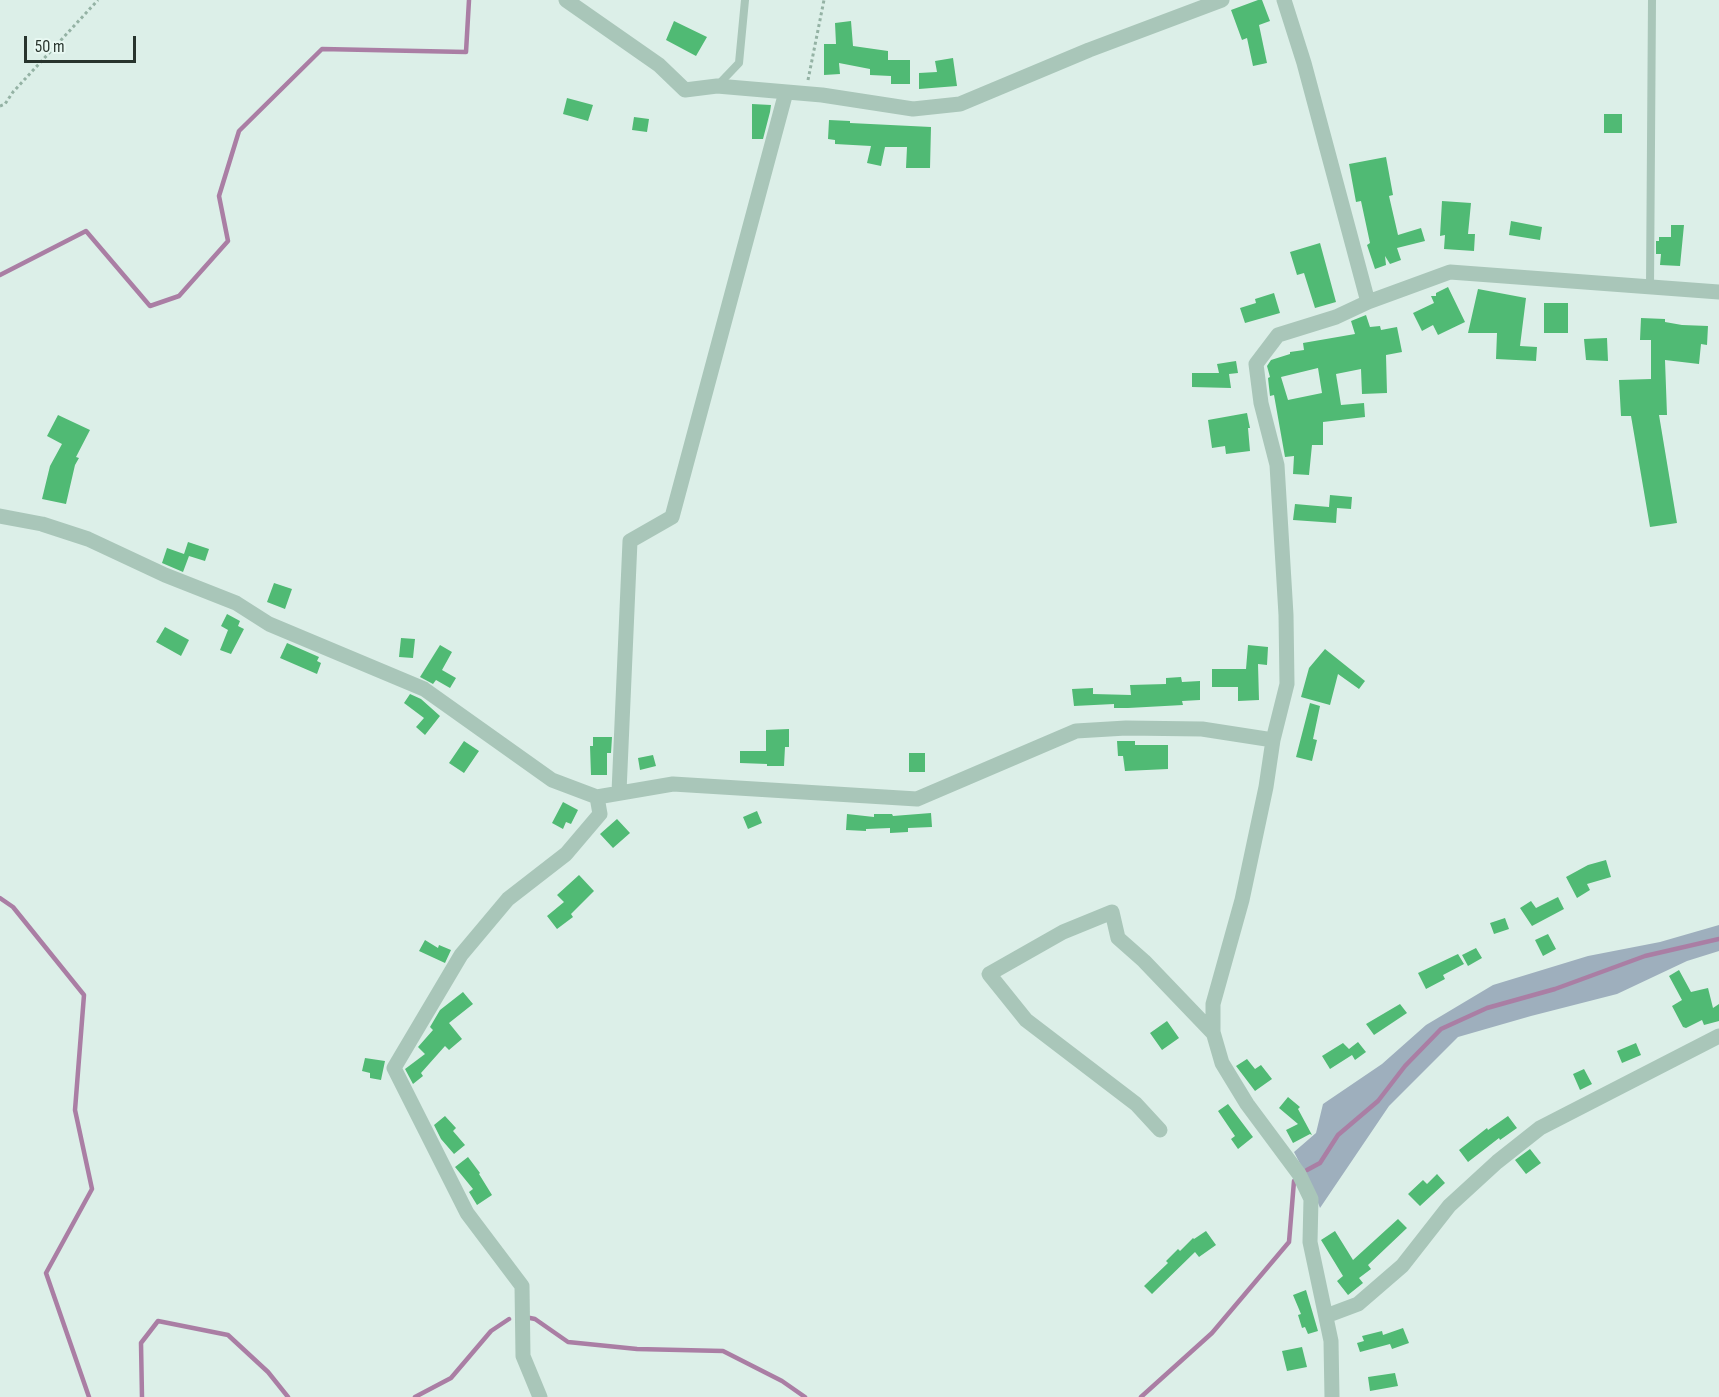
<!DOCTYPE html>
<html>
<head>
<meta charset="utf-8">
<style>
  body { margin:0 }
  #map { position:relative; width:1719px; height:1397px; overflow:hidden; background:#dcefe8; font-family:"Sofia Sans Condensed",sans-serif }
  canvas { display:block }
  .scale { position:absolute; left:24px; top:36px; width:112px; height:27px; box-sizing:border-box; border:3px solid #28342d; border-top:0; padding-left:8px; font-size:18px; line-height:21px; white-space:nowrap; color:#28342d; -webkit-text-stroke:4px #e8f8f2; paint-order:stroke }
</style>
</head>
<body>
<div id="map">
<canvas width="1719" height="1397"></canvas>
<div class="scale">50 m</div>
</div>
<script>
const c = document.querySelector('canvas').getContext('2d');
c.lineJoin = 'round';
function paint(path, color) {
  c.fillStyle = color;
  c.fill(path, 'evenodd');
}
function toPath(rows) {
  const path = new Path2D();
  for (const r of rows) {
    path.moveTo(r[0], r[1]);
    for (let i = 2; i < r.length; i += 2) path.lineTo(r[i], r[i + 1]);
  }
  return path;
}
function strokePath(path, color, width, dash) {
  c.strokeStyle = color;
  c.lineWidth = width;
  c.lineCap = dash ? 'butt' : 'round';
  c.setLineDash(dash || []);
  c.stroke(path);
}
const green = toPath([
  [1719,925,1719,951,1687,961,1617,994,1531,1016,1458,1037,1389,1106,1320,1208,1311,1185,1294,1152,1316,1133,1323,1104,1382,1064,1426,1025,1493,985,1588,956,1660,942]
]);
const stream = toPath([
  [0,275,86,231,150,306,179,296,228,241,219,196,239,131,322,49,466,52,469,0],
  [0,898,13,907,84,995,75,1110,92,1189,46,1273,89,1397],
  [1307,1170,1320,1163,1338,1135,1378,1101,1405,1066,1441,1029,1487,1008,1555,989,1645,956,1719,939],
  [525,1317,535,1319,568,1342,637,1349,723,1351,782,1381,805,1397],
  [142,1397,141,1343,158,1321,228,1335,268,1372,288,1397],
  [415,1397,451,1378,491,1331,509,1319],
  [1141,1397,1212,1333,1289,1242,1294,1181]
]);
const building = toPath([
  [1258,0,1262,0,1270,21,1259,25,1267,63,1253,66,1247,38,1242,40,1231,10],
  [674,21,707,37,696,56,666,40],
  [851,21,853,46,888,51,888,60,910,60,910,84,891,84,891,76,870,75,870,69,839,63,840,74,824,75,824,44,836,44,835,23],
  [953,58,957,86,919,89,919,73,937,72,935,61],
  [567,98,593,105,588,121,563,114],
  [752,104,771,105,770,112,763,139,752,139],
  [1604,114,1622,114,1622,133,1604,133],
  [634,117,649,119,647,132,632,130],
  [829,120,850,121,850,123,931,127,930,168,906,168,907,147,885,147,881,166,867,163,871,146,835,144,835,140,828,139],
  [1386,157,1393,195,1389,196,1398,235,1421,228,1425,241,1397,248,1401,260,1390,264,1385,256,1386,265,1375,269,1367,245,1370,243,1361,201,1356,202,1349,164],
  [1442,201,1471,203,1468,234,1475,234,1474,251,1444,249,1445,235,1440,236],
  [1511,221,1542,227,1540,240,1509,235],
  [1671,225,1684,225,1680,266,1660,265,1661,254,1656,254,1656,241,1659,241,1659,237,1671,237],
  [1320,243,1336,302,1315,308,1304,273,1297,275,1290,252],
  [1448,287,1465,322,1438,335,1433,325,1422,331,1413,313,1434,303,1431,296,1436,296,1436,293],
  [1478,289,1526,298,1520,346,1537,347,1536,361,1496,359,1497,333,1468,333],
  [1274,293,1280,313,1245,323,1240,308,1256,303,1255,299],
  [1544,303,1568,303,1568,333,1544,333],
  [1366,315,1370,327,1380,326,1381,330,1397,327,1402,352,1386,355,1387,393,1362,394,1361,369,1336,374,1341,405,1364,403,1365,417,1323,422,1323,445,1312,445,1309,475,1293,474,1294,456,1285,457,1274,395,1270,396,1268,378,1270,377,1267,366,1271,360,1290,354,1290,352,1304,350,1303,343,1355,334,1351,321],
  [1318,368,1322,393,1288,400,1281,377],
  [1641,318,1665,319,1665,322,1682,325,1708,326,1707,345,1701,344,1699,364,1665,360,1667,415,1659,415,1677,523,1650,527,1631,416,1621,416,1619,380,1651,379,1651,340,1640,340],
  [1607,338,1608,361,1586,360,1584,339],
  [1236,361,1238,373,1229,374,1231,388,1192,387,1192,373,1219,373,1217,364],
  [1247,413,1250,428,1248,428,1250,451,1226,454,1225,446,1212,448,1208,420],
  [58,415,90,430,76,457,79,458,75,465,66,504,42,499,50,466,62,444,47,436],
  [1330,495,1352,497,1351,509,1337,508,1336,523,1293,520,1295,504,1329,507],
  [188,542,209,549,205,561,189,556,183,572,162,563,167,548,184,554],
  [274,583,292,589,285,609,267,602],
  [227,614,240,621,238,626,244,629,231,654,220,650,228,630,221,626],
  [165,627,189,640,181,656,156,642],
  [401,638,415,639,413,658,399,657],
  [287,643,319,657,317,661,321,663,317,674,280,658],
  [440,645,452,652,442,670,456,678,450,688,436,680,433,684,420,677],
  [1248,645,1268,647,1267,665,1258,664,1259,700,1238,701,1238,687,1212,687,1212,669,1246,669],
  [1325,649,1365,681,1359,689,1338,674,1330,705,1301,697,1309,668],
  [1181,677,1182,682,1200,681,1200,700,1182,701,1183,705,1128,708,1114,708,1114,704,1074,706,1072,689,1093,688,1093,694,1131,695,1130,685,1166,684,1166,678],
  [410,694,421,699,440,716,425,735,416,727,424,718,404,703],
  [1310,703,1320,706,1313,739,1317,740,1312,761,1296,757],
  [789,729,789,747,785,747,784,766,767,766,767,764,740,763,740,751,766,751,766,730],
  [593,737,612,737,611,753,607,753,607,775,591,775,590,746,593,746],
  [464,741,479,751,464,773,449,763],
  [1117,741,1135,741,1135,745,1168,745,1168,769,1125,771,1123,756,1118,756],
  [909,753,925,753,925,772,909,772],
  [653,755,656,766,640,770,638,758],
  [563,802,578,810,571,824,566,822,563,829,552,823],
  [757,811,762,823,748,829,743,817],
  [931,813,932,827,908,828,908,832,890,833,890,828,866,829,866,831,846,830,847,814,874,817,874,814,892,814,893,816],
  [617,819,630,833,613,848,600,834],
  [1606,860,1611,877,1587,884,1590,890,1577,898,1566,877,1588,865],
  [579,875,594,891,571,914,573,917,557,929,547,916,564,902,557,895],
  [1558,897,1564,909,1532,926,1520,908,1531,901,1536,908],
  [1505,918,1509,929,1494,934,1490,923],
  [1548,934,1556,949,1543,956,1535,940],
  [425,940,438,948,439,945,451,950,445,963,419,951],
  [1476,948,1482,958,1468,966,1462,955],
  [1458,954,1464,964,1443,975,1445,979,1426,989,1418,973],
  [1679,970,1691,992,1708,988,1713,1008,1719,1004,1719,1021,1704,1025,1702,1020,1686,1028,1683,1027,1672,1006,1682,1000,1669,976],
  [463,992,473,1004,449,1023,462,1039,449,1050,445,1046,421,1073,423,1076,413,1084,405,1069,425,1054,418,1047,433,1030,430,1027,440,1010],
  [1400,1004,1407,1013,1374,1035,1366,1024],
  [1167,1021,1179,1038,1162,1050,1150,1033],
  [1358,1042,1366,1052,1355,1060,1352,1055,1330,1069,1322,1056,1343,1043,1349,1049],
  [1636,1043,1641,1055,1622,1063,1617,1051],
  [365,1058,385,1061,381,1080,370,1078,370,1073,362,1071],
  [1247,1059,1255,1069,1261,1065,1272,1079,1255,1091,1236,1066],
  [1584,1069,1592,1084,1580,1090,1573,1074],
  [1288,1097,1300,1107,1298,1109,1312,1135,1310,1134,1293,1143,1286,1130,1298,1124,1279,1108],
  [1228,1104,1253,1137,1238,1149,1231,1139,1235,1136,1218,1111],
  [445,1116,456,1128,453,1131,465,1145,454,1154,441,1139,434,1125],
  [1508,1116,1517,1128,1500,1140,1499,1138,1468,1162,1459,1150,1487,1128,1488,1130],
  [1530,1149,1541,1163,1526,1174,1515,1160],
  [468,1157,480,1173,479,1174,492,1195,477,1205,469,1192,473,1189,455,1167],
  [1437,1174,1445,1183,1420,1206,1408,1194,1423,1180,1427,1184],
  [1398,1219,1407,1228,1368,1265,1371,1269,1359,1278,1363,1283,1348,1295,1337,1281,1343,1276,1321,1240,1335,1231,1353,1260],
  [1206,1231,1216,1245,1199,1257,1195,1252,1152,1294,1144,1286,1168,1263,1166,1261,1178,1249,1180,1251,1193,1238,1194,1239],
  [1306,1290,1318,1331,1308,1334,1305,1327,1302,1328,1298,1315,1301,1314,1293,1295],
  [1403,1328,1409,1343,1392,1349,1390,1344,1360,1352,1357,1343,1364,1341,1362,1336,1382,1331,1383,1335],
  [1302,1347,1307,1367,1287,1371,1282,1351],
  [1395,1373,1398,1386,1370,1391,1368,1377]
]);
const path = toPath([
  [808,80,824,0],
  [0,106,5,104,13,92,98,0]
]);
const service = toPath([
  [718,85,739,63,745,0],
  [1650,287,1652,0]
]);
const minor = toPath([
  [566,0,659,65,685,90,717,86,822,95,913,109,960,104,1089,50,1222,0],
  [1284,0,1304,63,1368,302],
  [0,516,42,524,88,539,165,575,236,603,269,624,424,689,552,780,597,797,673,784,917,799,1076,731,1126,728,1202,729,1273,740,1287,684,1286,615,1277,465,1261,403,1256,364,1278,335,1336,317,1368,302,1450,272,1719,292],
  [1273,740,1266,787,1242,900,1213,1004,1213,1032,1222,1063,1247,1104,1299,1174,1311,1199,1310,1242,1331,1341,1332,1397],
  [619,792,630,541,672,517,786,92],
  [1160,1130,1136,1104,1026,1020,989,974,1063,932,1112,912,1118,938,1144,961,1213,1033],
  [1326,1316,1358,1304,1402,1266,1449,1206,1497,1162,1540,1128,1719,1036],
  [540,1397,523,1356,522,1286,467,1213,394,1068,461,955,508,899,566,854,600,814,597,797]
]);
paint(green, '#9eafbd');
strokePath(stream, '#aa7ea4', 4.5);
paint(building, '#50ba74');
strokePath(path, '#94b2a4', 3, [3, 3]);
strokePath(service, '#a9c6b9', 8);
strokePath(minor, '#a9c6b9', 15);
</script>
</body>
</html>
